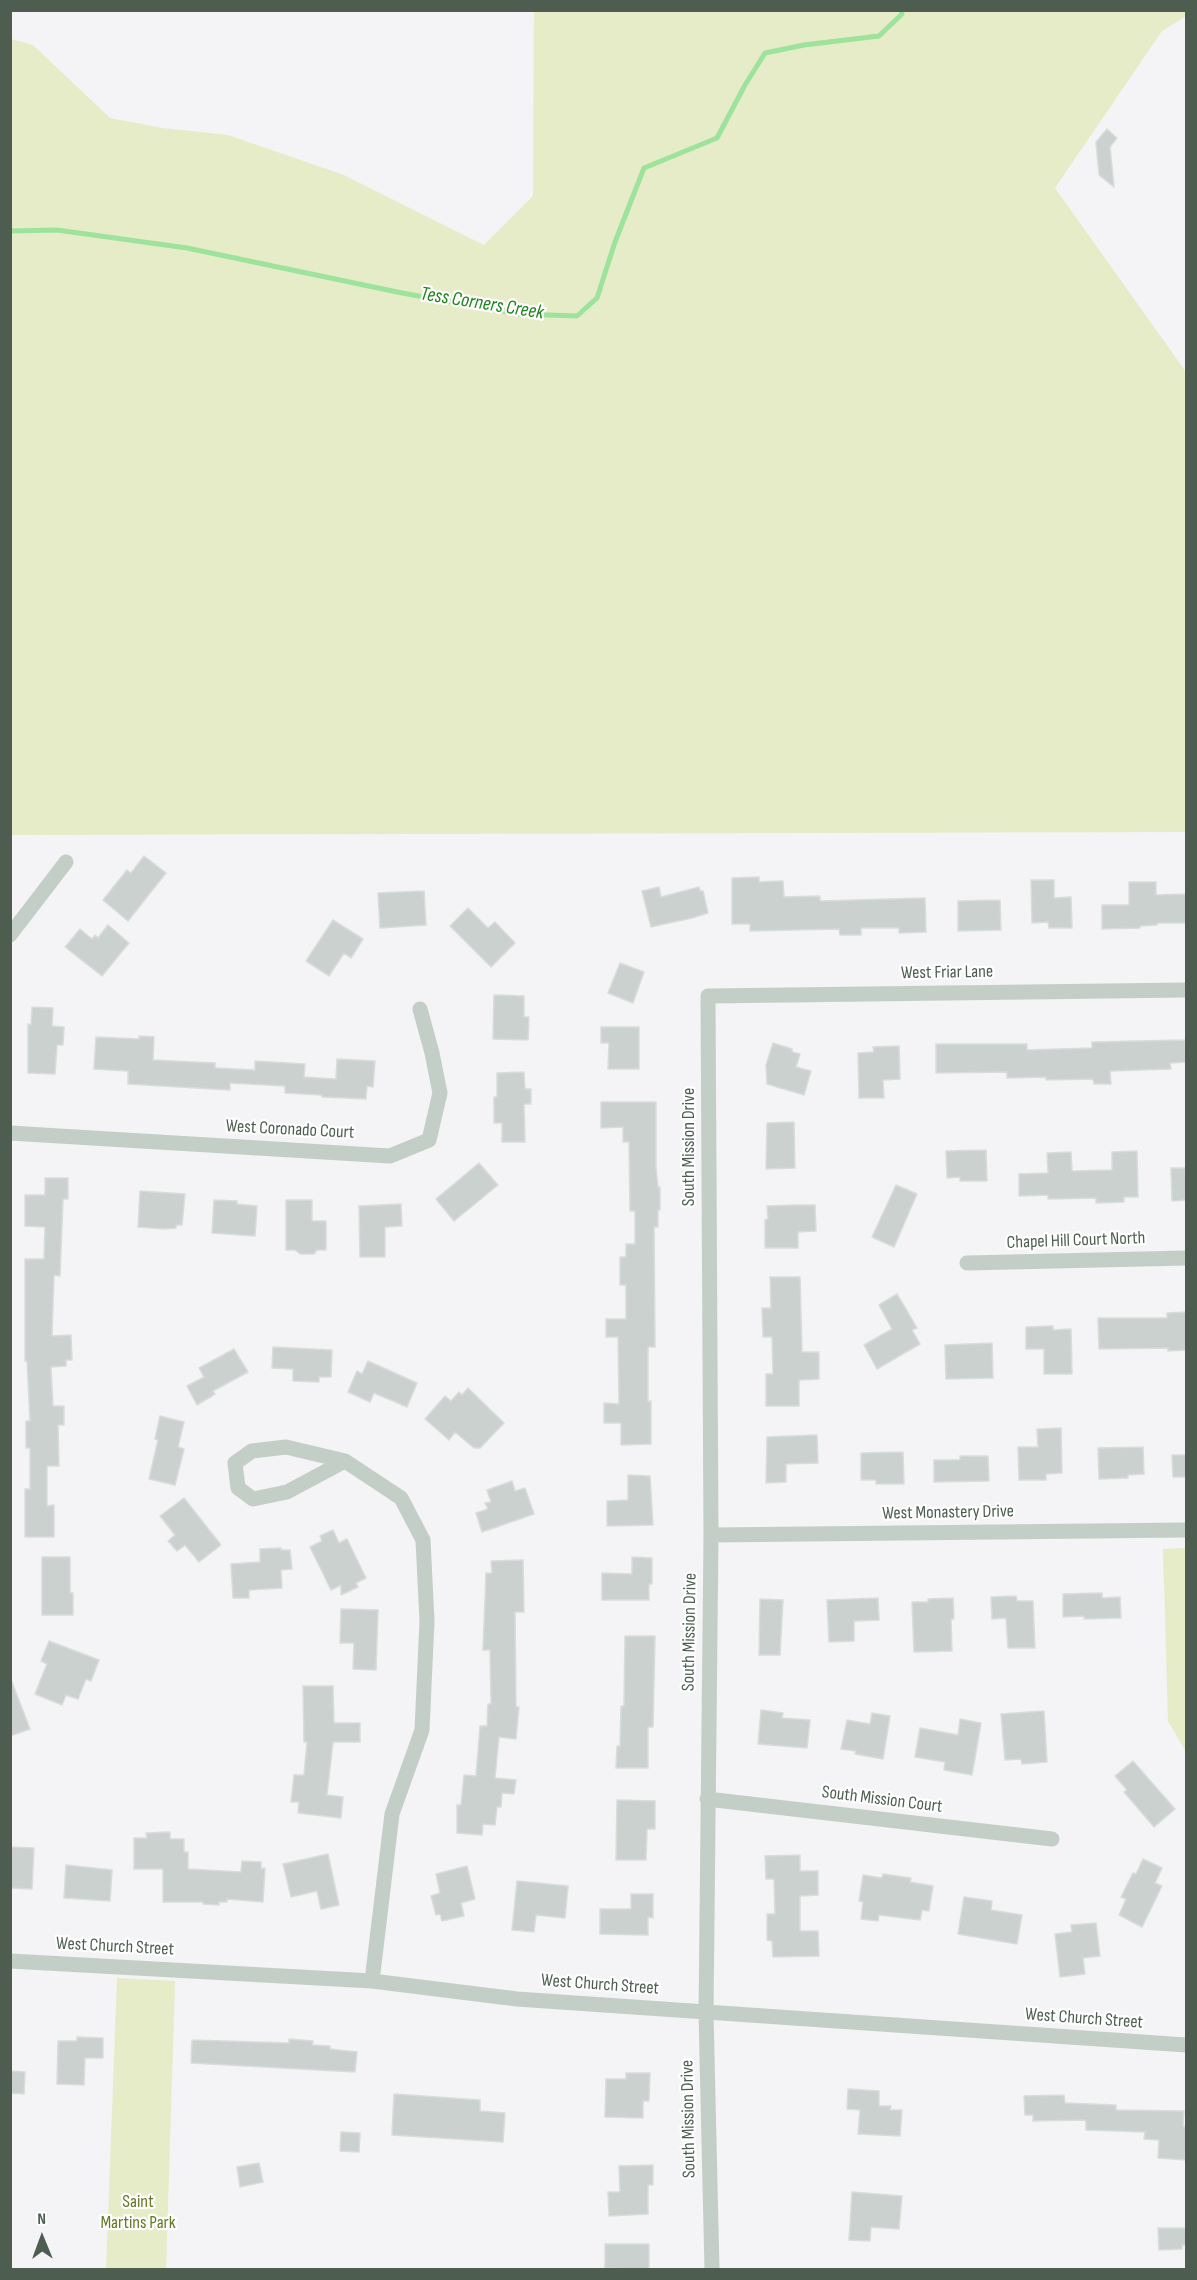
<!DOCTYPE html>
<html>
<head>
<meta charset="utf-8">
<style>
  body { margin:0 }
  #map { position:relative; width:1197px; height:2280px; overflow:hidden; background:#f4f3f5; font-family:"Sofia Sans Condensed",sans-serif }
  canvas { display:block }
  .frame { position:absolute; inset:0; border:12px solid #4d5e51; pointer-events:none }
  .north { position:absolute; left:12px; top:2208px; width:60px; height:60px; -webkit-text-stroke:4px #fff; paint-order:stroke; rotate:359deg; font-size:16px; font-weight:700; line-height:24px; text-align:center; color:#4d5e51 }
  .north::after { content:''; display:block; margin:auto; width:21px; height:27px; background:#4d5e51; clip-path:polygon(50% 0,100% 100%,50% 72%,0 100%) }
</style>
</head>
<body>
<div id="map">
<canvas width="1197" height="2280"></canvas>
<div class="frame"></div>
<div class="north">N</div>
</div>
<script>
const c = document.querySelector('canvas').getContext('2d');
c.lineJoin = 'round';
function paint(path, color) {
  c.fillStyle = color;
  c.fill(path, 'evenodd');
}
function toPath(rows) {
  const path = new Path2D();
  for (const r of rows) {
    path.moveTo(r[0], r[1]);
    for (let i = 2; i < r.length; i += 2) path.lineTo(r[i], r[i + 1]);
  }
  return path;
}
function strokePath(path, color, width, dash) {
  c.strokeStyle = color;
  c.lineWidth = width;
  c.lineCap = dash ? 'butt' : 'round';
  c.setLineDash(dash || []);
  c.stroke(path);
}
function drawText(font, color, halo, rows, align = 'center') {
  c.font = font + ' "Sofia Sans Condensed",sans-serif';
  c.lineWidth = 4.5;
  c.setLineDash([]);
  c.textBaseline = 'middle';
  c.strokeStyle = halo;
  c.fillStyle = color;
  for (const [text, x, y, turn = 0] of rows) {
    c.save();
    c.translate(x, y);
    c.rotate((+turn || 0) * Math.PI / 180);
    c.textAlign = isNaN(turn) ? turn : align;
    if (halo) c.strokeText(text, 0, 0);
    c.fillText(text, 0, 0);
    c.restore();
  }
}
const green = toPath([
  [534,11,1186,11,1186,16,1162,31,1055,188,1186,372,1186,832,11,835,11,39,33,45,110,118,163,128,228,135,344,175,484,245,533,196],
  [1186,1548,1186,1752,1168,1721,1163,1549],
  [117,1978,175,1981,166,2269,106,2269]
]);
const stream = toPath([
  [10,231,57,230,187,248,402,293,519,314,577,316,597,298,615,242,644,168,717,138,745,85,765,53,804,45,879,36,902,14,901,10]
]);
const building = toPath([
  [1107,129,1117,138,1110,147,1114,187,1099,175,1096,142,1107,129],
  [144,856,166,873,128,921,103,900,127,870,131,873,144,856],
  [759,877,759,882,783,881,784,897,820,896,820,901,925,898,926,932,899,933,899,928,861,928,861,935,840,935,839,929,750,931,750,924,732,924,732,878,759,877],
  [1031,880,1054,880,1054,898,1071,897,1072,928,1049,928,1048,922,1032,923,1031,880],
  [1129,882,1156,882,1156,895,1186,894,1186,923,1157,923,1157,925,1140,926,1140,928,1102,929,1102,905,1129,905,1129,882],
  [659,887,661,897,699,887,700,891,703,891,708,913,692,918,651,927,642,891,659,887],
  [424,891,426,925,380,928,378,893,424,891],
  [1000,900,1001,930,958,931,958,901,1000,900],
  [468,908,488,928,495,922,515,943,491,967,450,926,468,908],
  [333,920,363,939,351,958,344,953,329,976,306,961,333,920],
  [108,925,129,943,102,976,65,947,80,929,92,939,95,935,98,938,108,925],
  [620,963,644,972,633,1003,608,993,620,963],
  [494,995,524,996,524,1017,529,1017,528,1040,493,1039,494,995],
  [32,1007,53,1008,52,1026,64,1027,63,1045,57,1045,55,1074,28,1073,28,1024,31,1025,32,1007],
  [601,1027,639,1027,639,1069,608,1069,609,1043,601,1043,601,1027],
  [139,1036,154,1037,153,1060,215,1063,215,1068,255,1070,255,1061,305,1064,304,1077,336,1079,337,1059,375,1061,373,1087,367,1086,366,1099,322,1097,322,1095,285,1093,285,1086,230,1083,230,1090,128,1084,128,1071,94,1069,96,1037,139,1039,139,1036],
  [1185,1040,1186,1062,1170,1063,1171,1069,1110,1071,1111,1084,1094,1084,1093,1079,1046,1080,1046,1077,1007,1078,1007,1072,936,1073,936,1044,1027,1044,1027,1050,1092,1048,1092,1042,1185,1040],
  [773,1043,792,1049,792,1052,800,1054,796,1067,811,1071,804,1095,767,1084,766,1065,773,1043],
  [899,1046,900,1079,883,1080,884,1098,859,1098,858,1053,874,1052,873,1047,899,1046],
  [524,1072,525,1089,531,1089,531,1104,524,1104,525,1142,502,1142,502,1123,494,1123,494,1097,497,1097,497,1073,524,1072],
  [601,1102,656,1102,656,1168,658,1187,660,1187,660,1210,658,1210,658,1227,654,1227,655,1347,648,1347,648,1402,651,1401,651,1444,621,1445,621,1423,604,1423,604,1403,619,1404,618,1337,606,1337,606,1319,626,1319,626,1285,620,1285,620,1257,626,1257,626,1244,635,1244,635,1211,630,1211,629,1142,623,1142,623,1127,601,1128,601,1102],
  [794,1122,795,1168,766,1169,767,1123,794,1122],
  [986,1150,987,1181,960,1181,960,1177,947,1178,946,1151,986,1150],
  [1137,1151,1138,1197,1124,1197,1124,1202,1096,1203,1096,1198,1048,1199,1048,1195,1019,1196,1019,1174,1048,1173,1047,1153,1071,1152,1072,1171,1112,1170,1112,1152,1137,1151],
  [479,1163,498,1185,454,1221,436,1199,479,1163],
  [1171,1168,1186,1168,1186,1200,1172,1201,1171,1168],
  [45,1178,68,1178,68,1199,63,1199,60,1276,54,1275,52,1336,71,1335,72,1360,66,1360,66,1366,51,1367,53,1406,64,1406,64,1425,58,1425,59,1466,47,1466,47,1506,54,1505,54,1537,25,1537,25,1489,30,1489,30,1448,26,1448,26,1421,30,1421,27,1361,25,1361,25,1259,44,1259,45,1227,25,1226,25,1195,45,1195,45,1178],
  [896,1185,917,1194,894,1247,872,1237,896,1185],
  [140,1191,185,1194,182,1225,176,1225,176,1228,165,1229,138,1227,140,1191],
  [214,1200,237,1201,237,1204,257,1206,255,1236,212,1233,214,1200],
  [286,1200,312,1200,312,1221,326,1221,326,1250,317,1250,314,1254,300,1254,295,1250,286,1250,286,1200],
  [401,1204,402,1226,385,1227,385,1257,360,1257,359,1206,401,1204],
  [796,1205,815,1205,816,1231,798,1232,798,1248,765,1248,765,1220,768,1219,767,1206,796,1205],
  [770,1277,800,1277,802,1352,819,1352,819,1379,799,1380,799,1406,766,1406,766,1374,773,1374,772,1337,763,1337,762,1308,771,1308,770,1277],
  [897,1294,917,1328,912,1330,920,1344,877,1369,864,1345,892,1329,879,1305,897,1294],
  [1186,1312,1186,1350,1168,1351,1168,1348,1099,1349,1098,1318,1167,1318,1167,1313,1186,1312],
  [1053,1326,1053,1330,1071,1329,1072,1374,1044,1374,1044,1349,1026,1349,1026,1327,1053,1326],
  [992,1343,993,1378,946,1379,945,1345,992,1343],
  [273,1347,332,1350,331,1377,319,1377,319,1382,293,1381,293,1369,272,1368,273,1347],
  [234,1349,248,1372,213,1391,215,1394,197,1405,187,1386,204,1377,199,1368,234,1349],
  [368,1361,417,1383,407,1407,374,1393,370,1402,348,1392,357,1371,362,1374,368,1361],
  [468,1388,504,1423,480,1448,474,1448,455,1432,449,1440,425,1419,445,1396,451,1401,459,1392,462,1395,468,1388],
  [160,1416,184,1422,178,1447,184,1449,175,1485,149,1479,158,1440,155,1439,160,1416],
  [1061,1428,1062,1473,1046,1474,1046,1480,1019,1480,1018,1447,1038,1447,1037,1429,1061,1428],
  [817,1435,818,1463,786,1464,786,1482,766,1483,767,1437,817,1435],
  [1143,1447,1144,1474,1128,1475,1128,1478,1099,1479,1098,1448,1143,1447],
  [903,1452,904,1484,876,1484,876,1480,861,1480,861,1453,903,1452],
  [1172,1455,1186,1455,1186,1477,1173,1477,1172,1455],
  [960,1456,988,1456,989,1481,934,1482,934,1460,960,1460,960,1456],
  [628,1475,650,1476,653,1525,607,1526,607,1501,628,1500,628,1475],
  [512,1481,515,1491,525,1488,534,1514,482,1532,476,1513,488,1509,485,1503,491,1502,487,1490,512,1481],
  [184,1498,221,1545,199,1562,185,1545,177,1551,168,1541,175,1535,160,1516,184,1498],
  [333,1530,339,1543,347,1539,366,1578,356,1583,358,1587,341,1595,341,1585,331,1590,310,1547,322,1541,320,1536,333,1530],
  [281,1548,281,1550,290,1550,292,1569,281,1570,282,1588,249,1590,249,1598,233,1598,231,1564,260,1562,260,1549,281,1548],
  [42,1557,70,1557,70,1593,73,1593,73,1615,42,1615,42,1557],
  [632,1557,652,1558,652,1584,649,1584,649,1600,602,1600,602,1573,632,1574,632,1557],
  [523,1560,524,1612,515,1612,516,1707,519,1707,516,1739,499,1737,495,1778,516,1780,514,1794,502,1793,501,1807,497,1807,495,1825,483,1824,482,1835,457,1833,457,1805,461,1805,464,1775,476,1776,480,1726,487,1726,488,1704,491,1704,490,1650,483,1650,486,1573,492,1573,491,1561,523,1560],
  [1102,1593,1102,1598,1120,1597,1121,1618,1084,1619,1084,1616,1063,1617,1063,1594,1102,1593],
  [1016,1596,1017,1601,1033,1601,1035,1648,1008,1648,1006,1618,992,1619,991,1597,1016,1596],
  [878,1598,879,1620,854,1621,854,1641,829,1642,827,1600,878,1598],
  [953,1598,954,1619,951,1619,952,1651,914,1652,912,1602,928,1602,928,1599,953,1598],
  [760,1599,783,1600,780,1655,759,1655,760,1599],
  [341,1609,378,1610,376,1670,353,1669,354,1643,340,1643,341,1609],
  [625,1636,655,1636,653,1727,648,1727,648,1768,616,1768,617,1746,620,1746,621,1706,624,1706,625,1636],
  [49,1641,99,1660,91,1681,86,1679,78,1699,66,1695,62,1705,35,1694,47,1664,41,1661,49,1641],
  [12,1682,30,1729,10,1736,10,1683,12,1682],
  [303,1686,333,1686,334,1723,360,1723,360,1742,333,1742,327,1795,343,1797,341,1818,298,1813,299,1802,291,1802,294,1775,304,1775,307,1742,304,1742,303,1686],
  [761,1710,783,1713,782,1718,810,1720,807,1748,758,1744,761,1710],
  [1044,1711,1047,1762,1022,1764,1021,1759,1005,1760,1001,1714,1044,1711],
  [872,1713,890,1716,883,1759,855,1754,856,1751,841,1749,847,1720,870,1724,872,1713],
  [960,1719,981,1723,972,1775,944,1770,945,1762,915,1757,920,1728,958,1735,960,1719],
  [1133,1761,1175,1809,1154,1827,1124,1792,1127,1790,1115,1776,1133,1761],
  [617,1800,655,1801,655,1829,647,1829,646,1860,616,1860,617,1800],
  [170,1832,170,1839,184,1839,184,1852,188,1852,188,1869,241,1872,242,1861,261,1862,261,1869,265,1868,263,1902,227,1899,227,1902,219,1902,219,1905,203,1904,203,1902,163,1902,163,1869,134,1869,134,1838,147,1838,146,1833,170,1832],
  [10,1847,34,1848,32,1889,10,1888,10,1847],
  [328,1854,339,1905,321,1909,317,1891,291,1897,283,1864,328,1854],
  [800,1855,800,1871,818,1871,818,1895,800,1896,800,1931,818,1931,819,1956,773,1957,772,1941,767,1940,767,1914,775,1914,774,1879,766,1879,765,1856,800,1855],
  [1143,1859,1162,1868,1155,1883,1162,1886,1142,1927,1119,1915,1126,1899,1121,1897,1133,1873,1136,1874,1143,1859],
  [66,1865,112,1870,110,1901,64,1898,66,1865],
  [467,1866,475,1899,461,1903,464,1916,442,1921,440,1914,436,1915,431,1896,440,1893,436,1874,467,1866],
  [883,1874,911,1878,910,1882,933,1886,929,1911,922,1910,920,1920,879,1915,878,1921,861,1919,863,1902,859,1901,863,1875,882,1878,883,1874],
  [517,1881,568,1886,565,1918,536,1915,534,1932,512,1930,517,1881],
  [631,1894,653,1894,653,1918,648,1917,648,1935,600,1934,600,1909,631,1909,631,1894],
  [964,1897,992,1901,991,1910,1022,1915,1017,1944,958,1934,964,1897],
  [1096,1923,1100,1956,1083,1958,1085,1974,1060,1977,1055,1934,1072,1932,1071,1925,1096,1923],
  [77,2037,103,2038,103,2058,85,2058,84,2085,57,2084,58,2041,77,2041,77,2037],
  [289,2039,313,2041,312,2045,330,2046,330,2049,357,2052,355,2072,191,2063,192,2040,289,2043,289,2039],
  [10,2071,25,2072,24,2094,10,2093,10,2071],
  [626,2073,650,2073,649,2101,643,2101,643,2118,605,2117,606,2079,626,2079,626,2073],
  [848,2089,879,2091,879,2106,891,2106,890,2110,902,2110,900,2136,858,2134,860,2110,847,2109,848,2089],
  [394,2094,480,2100,480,2111,505,2113,503,2142,392,2135,394,2094],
  [1064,2095,1065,2103,1116,2105,1116,2110,1184,2111,1183,2126,1186,2127,1186,2160,1158,2158,1159,2140,1144,2139,1145,2132,1086,2130,1086,2120,1033,2121,1033,2115,1025,2115,1024,2096,1064,2095],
  [341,2132,360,2133,359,2152,340,2151,341,2132],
  [259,2163,263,2182,240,2187,237,2167,259,2163],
  [653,2165,653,2185,648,2185,648,2214,609,2216,608,2192,620,2192,619,2166,653,2165],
  [852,2192,902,2196,899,2229,871,2227,870,2241,849,2240,852,2192],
  [1158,2228,1186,2228,1186,2245,1182,2245,1182,2249,1159,2250,1158,2228],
  [605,2244,649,2244,649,2270,605,2268,605,2244]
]);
const street = toPath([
  [10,935,66,862],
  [10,1133,390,1156,429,1140,440,1093,432,1053,420,1009],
  [967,1263,1186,1258],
  [345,1461,287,1492,253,1499,238,1488,235,1463,252,1451,286,1447,345,1461,401,1498,423,1540,427,1621,422,1730,392,1814,372,1981],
  [711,1535,1186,1530],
  [707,1799,1052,1839],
  [10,1961,372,1981,517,1999,1186,2045],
  [712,2270,706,2013,711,1535,708,996,1186,990]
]);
const streetNames = [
  ["West Friar Lane",947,973,-1],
  ["West Coronado Court",290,1130,3],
  ["South Mission Drive",689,1147,-90],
  ["Chapel Hill Court North",1076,1241,-2],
  ["West Monastery Drive",948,1513,-1],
  ["South Mission Drive",690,1632,-89],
  ["South Mission Court",882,1800,7],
  ["West Church Street",115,1947,3],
  ["West Church Street",600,1985,4],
  ["West Church Street",1084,2019,4],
  ["South Mission Drive",689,2119,-91]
];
const parkNames = [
  ["Saint",138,2202],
  ["Martins Park",138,2223]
];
const waterNames = [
  ["Tess Corners Creek",482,304,9]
];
paint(green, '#e7ecc8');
strokePath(stream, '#9de39b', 5);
paint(building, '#cbd1ce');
strokePath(building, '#d8ddda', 1.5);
strokePath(street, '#c3cfc6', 15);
drawText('18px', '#4d5e51', '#fff', streetNames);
drawText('18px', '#647924', '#fff', parkNames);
drawText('italic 20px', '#1f831b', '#fff', waterNames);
</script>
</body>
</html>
